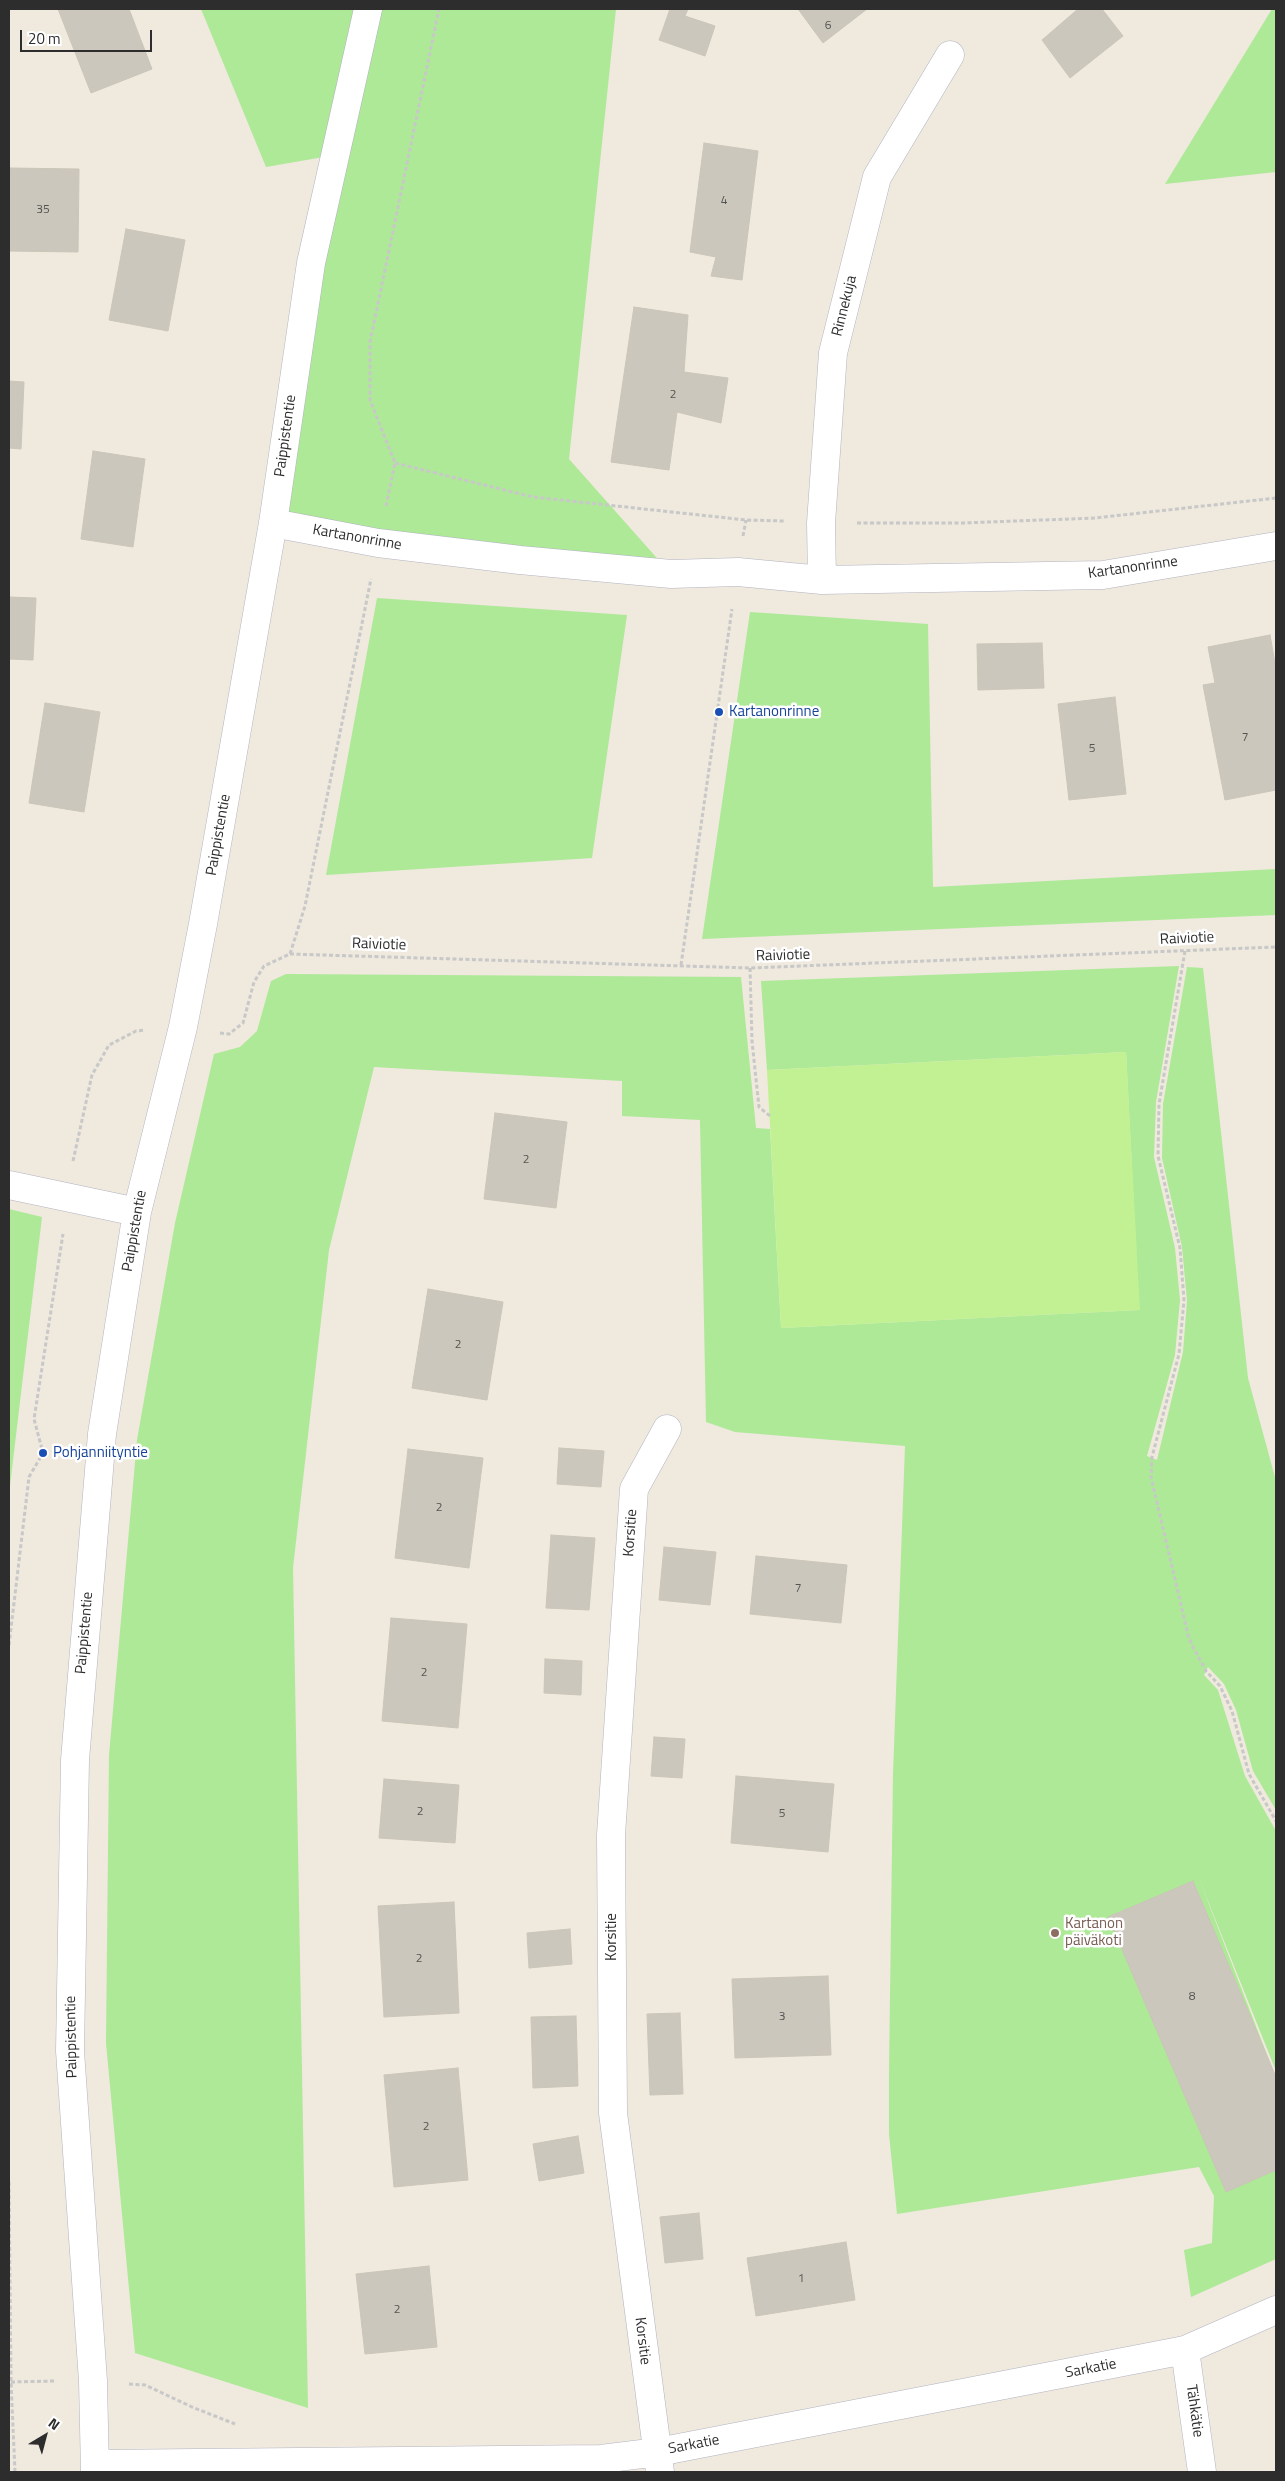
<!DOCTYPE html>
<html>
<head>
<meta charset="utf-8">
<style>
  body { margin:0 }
  #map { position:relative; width:1285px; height:2481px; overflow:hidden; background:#efe9de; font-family:"Titillium Web",sans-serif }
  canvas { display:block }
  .frame { position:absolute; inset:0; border:10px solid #2d2d2d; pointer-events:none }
  .north { position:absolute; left:20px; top:2411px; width:50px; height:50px; -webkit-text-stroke:4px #fff; paint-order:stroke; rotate:37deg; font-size:14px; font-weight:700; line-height:20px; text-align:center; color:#2d2d2d }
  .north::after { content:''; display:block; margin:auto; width:18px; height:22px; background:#2d2d2d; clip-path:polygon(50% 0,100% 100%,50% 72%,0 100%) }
  .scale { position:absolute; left:20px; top:30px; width:132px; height:22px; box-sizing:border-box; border:2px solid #2d2d2d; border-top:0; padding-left:6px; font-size:15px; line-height:18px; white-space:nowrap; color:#2d2d2d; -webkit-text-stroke:4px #fff; paint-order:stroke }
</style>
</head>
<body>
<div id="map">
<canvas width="1285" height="2481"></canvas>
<div class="frame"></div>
<div class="north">N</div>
<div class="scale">20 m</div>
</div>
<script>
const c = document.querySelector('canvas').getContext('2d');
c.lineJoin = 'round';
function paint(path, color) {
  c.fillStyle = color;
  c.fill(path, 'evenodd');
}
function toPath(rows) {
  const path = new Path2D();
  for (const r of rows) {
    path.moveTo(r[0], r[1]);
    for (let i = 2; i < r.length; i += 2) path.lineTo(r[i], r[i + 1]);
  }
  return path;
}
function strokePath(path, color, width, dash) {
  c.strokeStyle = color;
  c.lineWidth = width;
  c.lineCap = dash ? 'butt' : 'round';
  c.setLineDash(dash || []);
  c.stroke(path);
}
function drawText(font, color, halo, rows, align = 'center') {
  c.font = font + ' "Titillium Web",sans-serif';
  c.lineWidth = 5;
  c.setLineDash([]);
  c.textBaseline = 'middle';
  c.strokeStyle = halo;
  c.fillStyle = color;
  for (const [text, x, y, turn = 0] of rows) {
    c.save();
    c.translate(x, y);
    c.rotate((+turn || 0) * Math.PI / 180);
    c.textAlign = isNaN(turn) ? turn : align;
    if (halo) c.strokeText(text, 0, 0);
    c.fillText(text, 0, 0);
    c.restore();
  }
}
const green = toPath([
  [201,9,616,9,569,459,671,574,273,523,335,155,266,167],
  [1272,9,1276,9,1276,172,1165,184],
  [377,598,627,615,592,858,326,875],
  [750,612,928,624,933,887,1276,869,1276,915,702,939],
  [1179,966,1156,1102,1154,1157,1175,1248,1180,1300,1175,1355,1147,1456,1157,1460,1183,1352,1187,1301,1182,1247,1162,1158,1163,1104,1187,967,1203,968,1248,1378,1276,1481,1276,1810,1253,1771,1236,1710,1224,1684,1208,1667,1204,1675,1218,1690,1245,1776,1276,1831,1276,2071,1198,1876,1276,2078,1276,2168,1239,2185,1276,2170,1276,2259,1191,2297,1184,2250,1212,2243,1214,2196,1199,2167,897,2214,889,2134,889,2071,893,1774,905,1446,735,1432,706,1422,700,1120,622,1116,622,1081,374,1067,329,1250,293,1568,308,2408,135,2353,106,2043,109,1755,137,1440,175,1223,214,1054,240,1047,257,1031,271,981,286,974,741,977,756,1128,770,1129,781,1328,1139,1310,1126,1052,767,1070,761,981],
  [9,1209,42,1217,9,1494]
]);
const pitch = toPath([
  [1126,1052,1140,1310,781,1328,767,1070]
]);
const building = toPath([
  [58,9,129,9,152,69,91,93,58,9],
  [670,9,688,9,685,16,715,26,705,56,659,40,670,9],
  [798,9,867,9,823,43,798,9],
  [1078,9,1102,9,1123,36,1070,78,1042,40,1078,9],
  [704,143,758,151,742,280,711,276,716,257,690,252,704,143],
  [9,168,79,169,78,252,9,251,9,168],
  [126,229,185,240,168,331,109,320,126,229],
  [634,307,688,315,684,372,728,378,721,423,677,412,669,470,611,462,634,307],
  [9,381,24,382,21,449,9,448,9,381],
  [93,451,145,459,133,547,81,539,93,451],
  [9,597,36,598,33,660,9,659,9,597],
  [1270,635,1276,669,1276,790,1225,800,1203,685,1215,683,1208,647,1270,635],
  [1042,643,1044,688,978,690,977,644,1042,643],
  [1115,697,1126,794,1069,800,1058,704,1115,697],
  [45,703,100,712,84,812,29,803,45,703],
  [495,1113,567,1122,556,1208,484,1199,495,1113],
  [428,1289,503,1302,487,1400,412,1388,428,1289],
  [559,1448,604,1451,601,1487,557,1484,559,1448],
  [408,1449,483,1458,469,1568,395,1558,408,1449],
  [551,1535,595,1538,589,1610,546,1608,551,1535],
  [664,1547,716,1552,710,1605,659,1600,664,1547],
  [756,1556,847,1565,841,1623,750,1614,756,1556],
  [391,1618,467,1624,458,1728,382,1721,391,1618],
  [545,1659,582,1661,581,1695,544,1693,545,1659],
  [654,1737,685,1739,682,1778,651,1776,654,1737],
  [736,1776,834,1784,828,1852,731,1843,736,1776],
  [384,1779,459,1785,455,1843,379,1838,384,1779],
  [1193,1881,1276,2077,1276,2170,1226,2192,1108,1917,1193,1881],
  [454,1902,459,2013,384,2017,378,1906,454,1902],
  [570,1929,572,1964,529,1968,527,1933,570,1929],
  [828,1976,831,2055,735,2058,732,1979,828,1976],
  [680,2013,683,2094,650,2095,647,2014,680,2013],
  [576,2016,578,2086,533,2088,531,2017,576,2016],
  [458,2068,468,2180,394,2187,384,2075,458,2068],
  [578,2136,584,2173,539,2181,533,2144,578,2136],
  [699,2213,703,2259,665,2263,660,2217,699,2213],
  [846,2242,855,2300,756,2316,747,2258,846,2242],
  [429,2266,437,2347,365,2354,356,2274,429,2266]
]);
const path = toPath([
  [395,463,533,497,746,520,784,521],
  [386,506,395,463,370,400,370,342,439,9],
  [857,523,963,523,1095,518,1276,498],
  [743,536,746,520],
  [1185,951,1159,1104,1158,1156,1180,1248,1184,1300,1179,1354,1152,1457,1151,1477,1189,1639,1206,1671,1220,1686,1232,1711,1249,1774,1276,1821],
  [290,954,750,968,1276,947],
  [681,965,732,609],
  [750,968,752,1041,756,1079,759,1107,770,1116],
  [220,1033,229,1034,243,1023,254,982,264,966,290,954,305,906,371,579],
  [73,1161,92,1075,109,1045,136,1031,145,1030],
  [9,1645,29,1477,43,1453,34,1419,63,1234],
  [9,2182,11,2382,15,2472],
  [11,2382,55,2381],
  [129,2384,145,2385,192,2407,235,2424]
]);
const minor = toPath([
  [273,523,378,543,520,560,671,574,738,572,822,580,1103,575,1276,546],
  [822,580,821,523,833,353,877,177,950,55],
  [9,1185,137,1212],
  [1185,2350,1202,2472],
  [95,2464,601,2459,658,2452,1185,2350,1276,2310],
  [95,2472,93,2381,70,2051,75,1760,102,1434,137,1212,183,1027,203,924,273,523,311,263,368,9],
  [660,2472,613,2113,611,1835,634,1489,667,1429]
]);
const markers = [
  [719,712,5,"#1a4fb4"],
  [43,1453,5,"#1a4fb4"],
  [1055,1933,5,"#8d6e63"]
];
const numberNames = [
  ["6",828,26],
  ["4",724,201],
  ["35",43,210],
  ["2",673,395],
  ["7",1245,738],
  ["5",1092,749],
  ["2",526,1160],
  ["2",458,1345],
  ["2",439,1508],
  ["7",798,1589],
  ["2",424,1673],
  ["2",420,1812],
  ["5",782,1814],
  ["2",419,1959],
  ["8",1192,1997],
  ["3",782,2017],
  ["2",426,2127],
  ["1",801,2279],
  ["2",397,2310]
];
const streetNames = [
  ["Rinnekuja",845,306,-76],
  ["Paippistentie",286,436,-82],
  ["Kartanonrinne",357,538,10],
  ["Kartanonrinne",1133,568,-8],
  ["Paippistentie",219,835,-80],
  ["Raiviotie",1187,939,-3],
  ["Raiviotie",379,945,2],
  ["Raiviotie",783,956,-2],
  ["Paippistentie",135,1231,-80],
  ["Korsitie",631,1533,-86],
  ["Paippistentie",85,1633,-85],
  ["Korsitie",612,1937,-90],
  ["Paippistentie",72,2037,-91],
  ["Korsitie",642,2341,83],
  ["Sarkatie",1091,2369,-11],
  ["Tähkätie",1194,2411,82],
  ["Sarkatie",694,2445,-11]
];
const transitNames = [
  ["Kartanonrinne",729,712],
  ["Pohjanniityntie",53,1453]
];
const educationNames = [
  ["Kartanon",1065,1924],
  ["päiväkoti",1065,1941]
];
paint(green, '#ade997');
paint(pitch, '#c1f192');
paint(building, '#cbc7bd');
strokePath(building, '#cbc5b7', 1);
strokePath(minor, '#b2b3c1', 29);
strokePath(path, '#c8c8c8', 3, [4, 2.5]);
strokePath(minor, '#fff', 28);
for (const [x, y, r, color] of markers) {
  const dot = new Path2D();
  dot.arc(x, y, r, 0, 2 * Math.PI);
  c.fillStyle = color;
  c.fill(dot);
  strokePath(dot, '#fff', 2);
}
drawText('12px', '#545451', null, numberNames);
drawText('15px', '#2d2d2d', '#fff', streetNames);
drawText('15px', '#164399', '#fff', transitNames, 'left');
drawText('15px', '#785e54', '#fff', educationNames, 'left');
</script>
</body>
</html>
